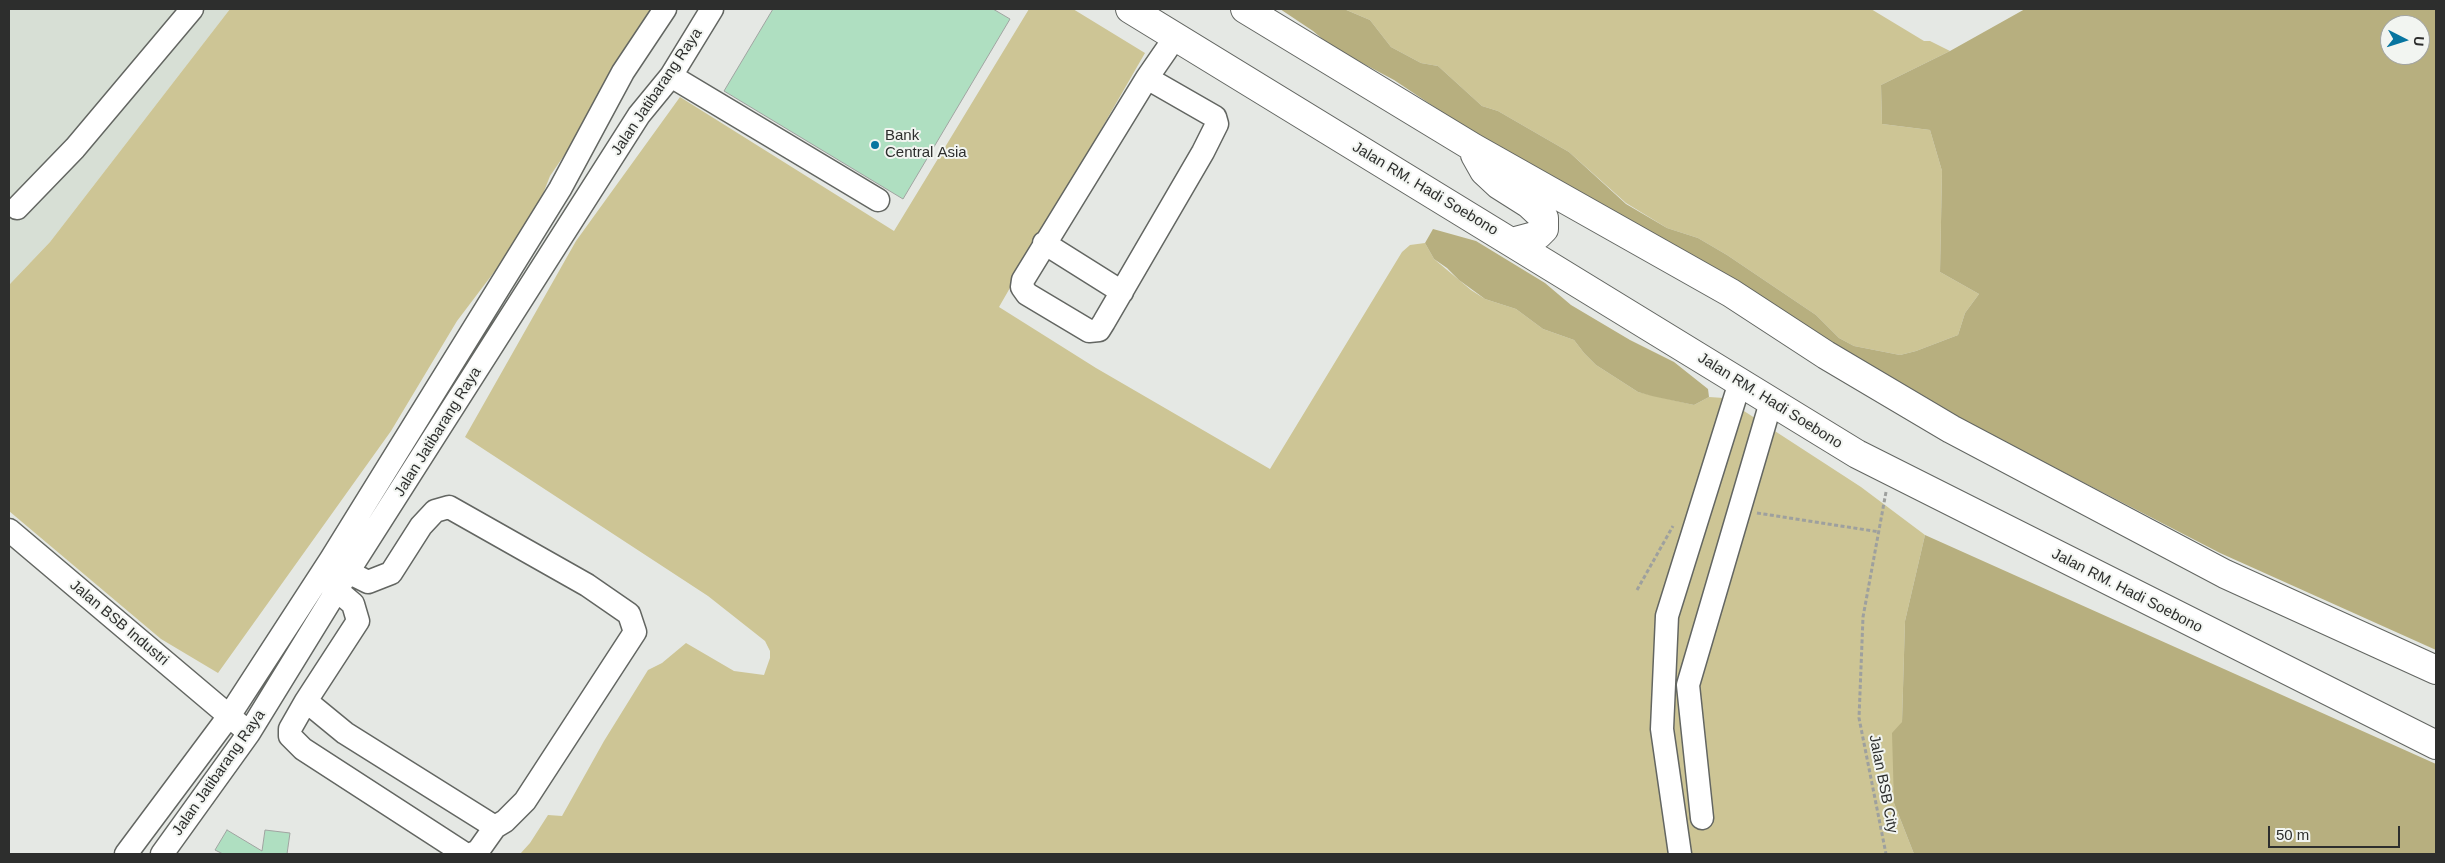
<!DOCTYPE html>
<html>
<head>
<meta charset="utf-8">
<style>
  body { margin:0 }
  #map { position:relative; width:2445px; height:863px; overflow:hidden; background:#e5e8e4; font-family:Arial,sans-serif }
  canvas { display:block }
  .frame { position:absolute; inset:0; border:10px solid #2d2e2d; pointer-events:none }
  .north { position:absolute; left:2380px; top:15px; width:50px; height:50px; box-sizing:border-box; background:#f2f5f1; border:1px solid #a3a5a3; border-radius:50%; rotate:95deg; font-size:14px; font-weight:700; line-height:20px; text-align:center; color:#2d2e2d }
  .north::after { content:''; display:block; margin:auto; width:18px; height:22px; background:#0775a0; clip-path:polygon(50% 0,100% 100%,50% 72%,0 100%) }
  .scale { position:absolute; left:2268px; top:826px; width:132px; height:22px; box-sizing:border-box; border:2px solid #2d2e2d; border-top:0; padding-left:6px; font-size:15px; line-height:18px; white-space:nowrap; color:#2d2e2d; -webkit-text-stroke:4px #f2f5f1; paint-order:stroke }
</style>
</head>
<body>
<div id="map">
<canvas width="2445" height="863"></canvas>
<div class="frame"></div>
<div class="north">U</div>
<div class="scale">50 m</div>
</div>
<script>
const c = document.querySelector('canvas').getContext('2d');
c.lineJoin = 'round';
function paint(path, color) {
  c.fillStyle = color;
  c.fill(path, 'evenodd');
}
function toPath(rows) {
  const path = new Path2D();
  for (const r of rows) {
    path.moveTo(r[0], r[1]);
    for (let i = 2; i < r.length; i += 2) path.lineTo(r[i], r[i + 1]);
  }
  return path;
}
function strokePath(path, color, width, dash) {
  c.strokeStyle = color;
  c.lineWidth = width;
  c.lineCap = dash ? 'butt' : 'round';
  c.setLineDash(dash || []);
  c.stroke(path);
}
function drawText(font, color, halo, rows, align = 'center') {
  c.font = font + ' Arial,sans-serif';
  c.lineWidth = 4;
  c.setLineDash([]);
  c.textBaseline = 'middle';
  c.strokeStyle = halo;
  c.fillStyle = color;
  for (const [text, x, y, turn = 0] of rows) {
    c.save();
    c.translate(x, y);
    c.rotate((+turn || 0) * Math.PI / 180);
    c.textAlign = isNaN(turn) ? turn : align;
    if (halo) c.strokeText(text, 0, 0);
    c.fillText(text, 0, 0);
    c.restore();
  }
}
const built = toPath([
  [9,9,230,9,50,242,9,285]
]);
const green = toPath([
  [230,9,657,9,591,116,550,176,532,222,457,321,391,431,218,673,161,639,9,511,9,285,50,242],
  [1029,9,1073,9,1145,53,999,307,1096,368,1270,469,1402,252,1410,245,1425,243,1434,259,1471,290,1485,299,1516,309,1543,329,1574,340,1584,353,1596,365,1638,392,1694,405,1709,397,1724,398,1861,487,1925,535,1905,621,1902,722,1894,803,1914,854,520,854,530,843,548,815,562,816,604,741,648,670,662,663,686,643,734,671,764,675,770,658,770,651,765,641,708,596,465,437,576,241,680,97,894,231],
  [1344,9,1871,9,1924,41,1930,41,1950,51,1881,85,1882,124,1930,130,1942,171,1940,272,1979,294,1965,313,1958,335,1916,351,1900,355,1854,346,1839,338,1816,315,1727,255,1698,238,1667,228,1626,203,1569,152,1498,111,1482,106,1438,66,1421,63,1391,47,1370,20]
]);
const forest = toPath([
  [1280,9,1344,9,1370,20,1391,47,1421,63,1438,66,1482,106,1498,111,1569,152,1626,204,1667,228,1698,238,1727,255,1816,315,1839,338,1854,346,1900,355,1916,351,1958,335,1965,313,1979,294,1940,272,1942,171,1930,130,1882,124,1881,85,1950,51,2025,9,2436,9,2436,650,2220,553,1949,413,1463,126,1394,80,1332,47,1313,31],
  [2390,25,2420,25,2420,55,2390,55],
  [1433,229,1476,241,1545,283,1571,305,1630,340,1674,362,1708,389,1709,397,1694,405,1652,396,1638,392,1596,365,1584,353,1574,340,1543,329,1516,309,1485,299,1459,280,1447,268,1434,259,1425,243],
  [1925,535,2436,764,2436,854,1914,854,1894,803,1892,733,1902,722,1905,621]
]);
const building = toPath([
  [773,9,993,9,1010,19,903,199,724,91,773,9],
  [227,830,262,851,265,830,290,833,287,854,223,854,215,850,227,830]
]);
const path = toPath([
  [1886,492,1863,617,1859,718,1886,854],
  [1757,513,1880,532],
  [1637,590,1673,526]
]);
const minor = toPath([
  [671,76,878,200],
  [1147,78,1215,117,1217,124,1203,152,1104,322,1099,330,1089,331,1027,294,1022,287,1023,280,1147,78,1176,36],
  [17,208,75,148,192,9],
  [1044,243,1122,292],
  [9,530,241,726],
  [320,576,353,604,358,621,306,701,345,733,495,827,505,821,525,801,635,632,629,614,587,585,449,507,435,511,421,526,391,573,368,582,348,572,331,559],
  [306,701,290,729,290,736,303,749,465,854],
  [1702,818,1688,685,1771,402],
  [126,854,229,716,331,559,560,189,623,72,665,9],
  [162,854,249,733,348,572,639,115,671,76,712,9],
  [471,854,478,851,495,827],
  [1680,854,1662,729,1667,616,1740,382]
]);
const major = toPath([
  [1130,9,1857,454,2436,745],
  [1245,9,1474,148,1731,293,1826,355,1951,429,2225,574,2436,670],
  [1475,155,1484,171,1499,185,1529,204,1544,218,1544,229,1538,235,1512,242]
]);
const markers = [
  [875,145,5,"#0775a0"]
];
const streetNames = [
  ["Jalan Jatibarang Raya",657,92,-56],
  ["Jalan RM. Hadi Soebono",1425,189,31],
  ["Jalan RM. Hadi Soebono",1770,401,32],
  ["Jalan Jatibarang Raya",438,432,-58],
  ["Jalan RM. Hadi Soebono",2127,591,27],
  ["Jalan BSB Industri",119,623,40],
  ["Jalan Jatibarang Raya",219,773,-55],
  ["Jalan BSB City",1883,784,79]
];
const poiNames = [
  ["Bank",885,136],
  ["Central Asia",885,153]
];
paint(built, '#d7dfd5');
paint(green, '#cdc595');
paint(forest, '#b7af7f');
paint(building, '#afdfc1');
strokePath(building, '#a0a4a1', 1);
strokePath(minor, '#636662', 25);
strokePath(major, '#636662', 30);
strokePath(path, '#9ea09e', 3, [4, 2.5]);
strokePath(minor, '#fff', 22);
strokePath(major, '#fff', 28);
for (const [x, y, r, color] of markers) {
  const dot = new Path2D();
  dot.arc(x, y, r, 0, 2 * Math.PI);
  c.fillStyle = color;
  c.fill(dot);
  strokePath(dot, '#f2f5f1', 2);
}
drawText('15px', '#2d2e2d', '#f2f5f1', streetNames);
drawText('15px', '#2d2e2d', '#f2f5f1', poiNames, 'left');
</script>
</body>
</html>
